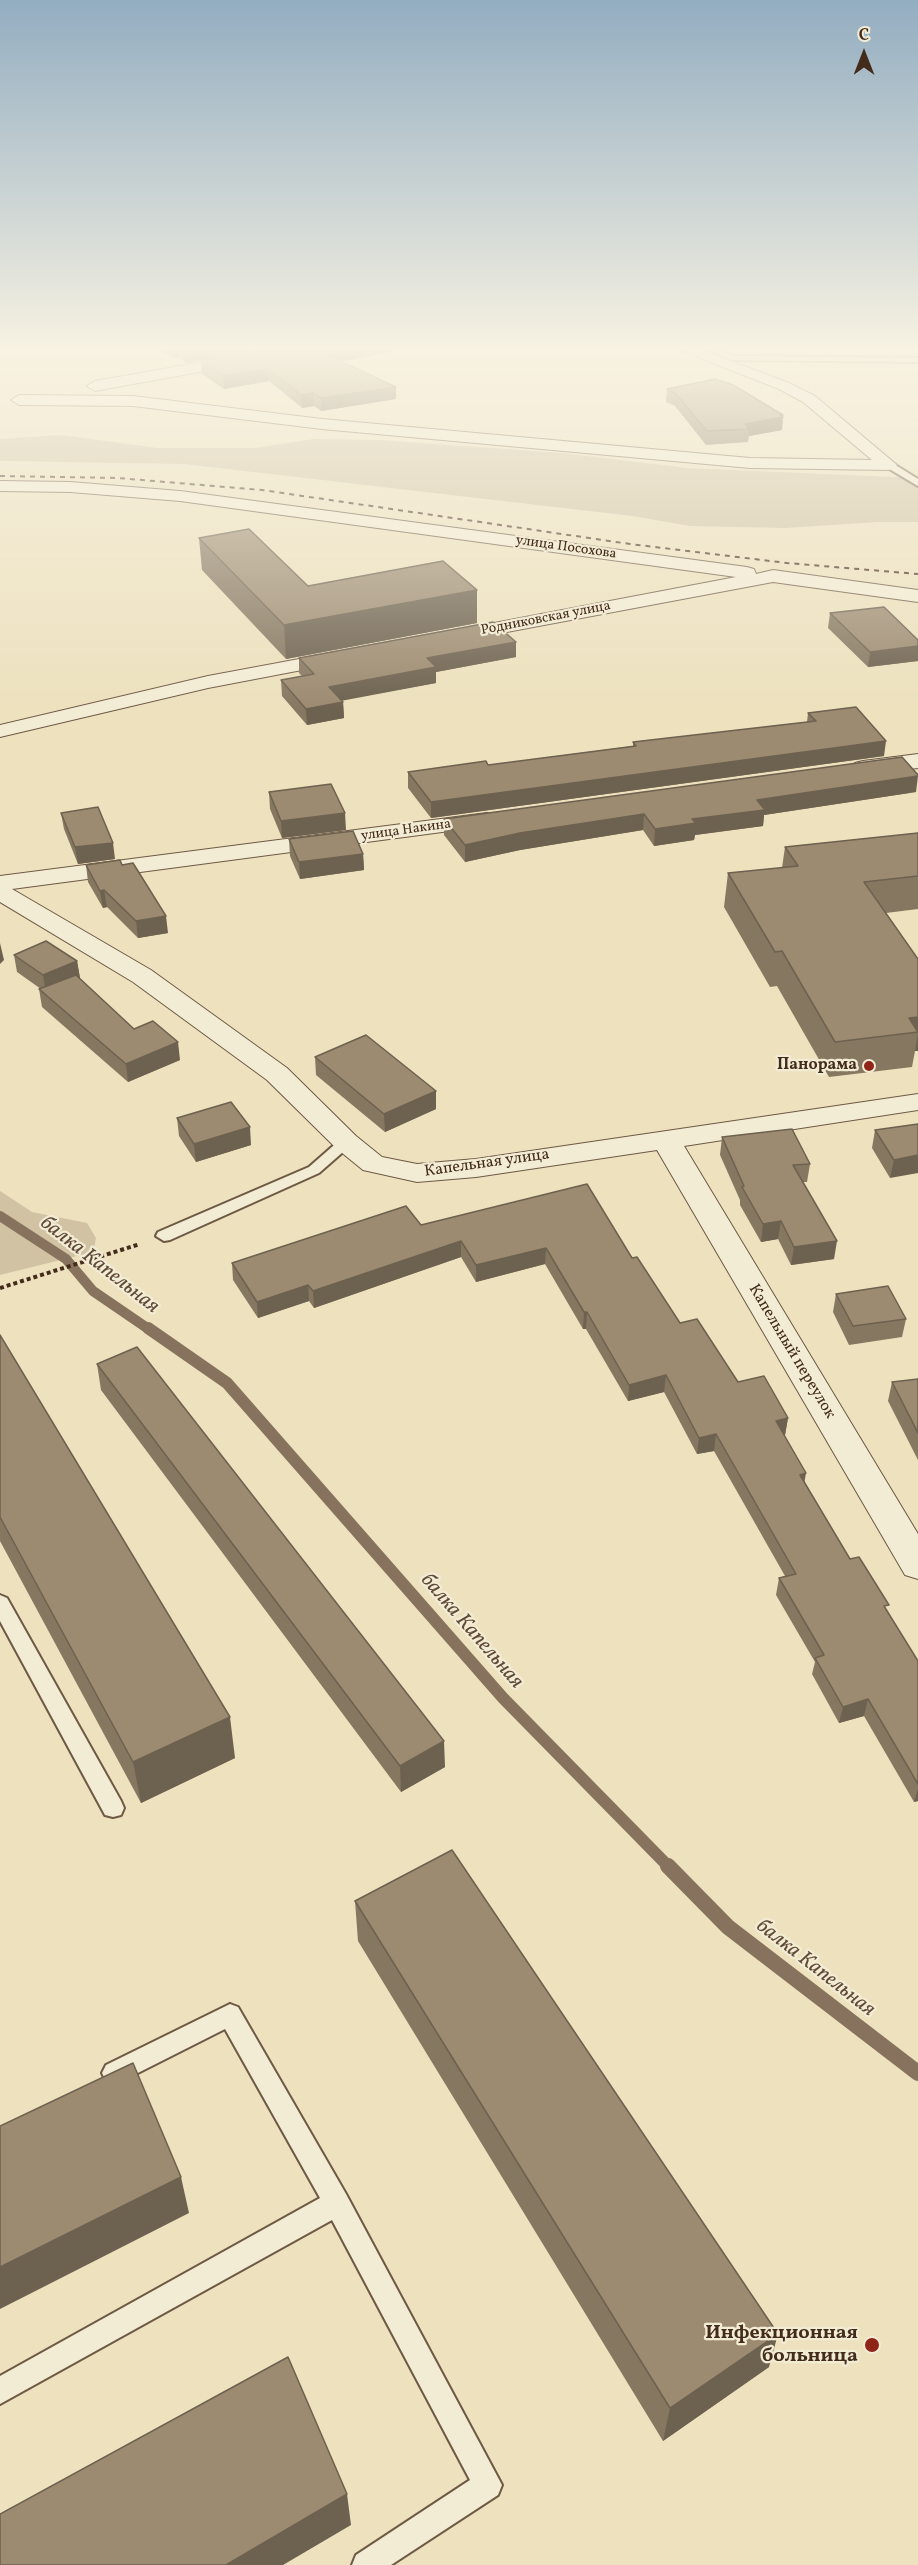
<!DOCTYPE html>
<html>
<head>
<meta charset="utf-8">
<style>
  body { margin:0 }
  #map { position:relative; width:918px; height:2565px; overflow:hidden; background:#ede1be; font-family:Vollkorn,serif }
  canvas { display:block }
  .north { position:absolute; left:834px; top:24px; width:60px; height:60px; -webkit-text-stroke:4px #f3ecd5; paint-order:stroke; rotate:0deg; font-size:16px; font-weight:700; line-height:24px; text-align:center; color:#442c1d }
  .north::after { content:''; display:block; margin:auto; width:21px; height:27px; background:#442c1d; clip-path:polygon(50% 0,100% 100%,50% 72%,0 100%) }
</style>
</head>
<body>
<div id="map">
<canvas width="918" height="2565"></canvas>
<div class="north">С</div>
</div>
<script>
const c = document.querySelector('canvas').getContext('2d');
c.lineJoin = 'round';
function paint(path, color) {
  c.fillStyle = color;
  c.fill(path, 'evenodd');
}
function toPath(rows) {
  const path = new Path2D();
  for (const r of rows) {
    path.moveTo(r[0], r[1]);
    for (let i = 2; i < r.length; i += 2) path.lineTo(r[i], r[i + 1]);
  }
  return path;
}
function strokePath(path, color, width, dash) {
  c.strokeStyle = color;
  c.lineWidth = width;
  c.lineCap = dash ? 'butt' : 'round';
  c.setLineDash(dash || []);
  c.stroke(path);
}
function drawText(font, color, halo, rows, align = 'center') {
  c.font = font + ' Vollkorn,serif';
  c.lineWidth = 4.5;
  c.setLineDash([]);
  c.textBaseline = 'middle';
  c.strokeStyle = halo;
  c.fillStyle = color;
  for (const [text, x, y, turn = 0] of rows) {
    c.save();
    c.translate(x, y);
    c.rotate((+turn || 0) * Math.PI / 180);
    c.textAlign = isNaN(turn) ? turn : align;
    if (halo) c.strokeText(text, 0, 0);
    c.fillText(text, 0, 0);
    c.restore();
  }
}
const green = toPath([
  [60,435,158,448,255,448,314,439,379,440,562,453,687,468,918,478,918,522,878,522,785,528,690,526,632,516,184,464,0,461,0,439],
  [0,1191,32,1212,87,1223,96,1238,93,1252,0,1275]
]);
const streamFar2 = toPath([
  [0,1216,66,1259,93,1291,150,1330]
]);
const streamFar1 = toPath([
  [148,1328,227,1383,503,1698,670,1868]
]);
const stream = toPath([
  [668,1866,728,1927,918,2073]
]);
const path = toPath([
  [0,1288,140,1244]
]);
const lane = toPath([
  [713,351,724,351,732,356,918,358,918,362,730,360,713,351],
  [886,463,892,463,918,479,918,486,886,467,886,463],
  [346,1137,354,1142,351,1145,319,1173,170,1240,164,1241,156,1236,158,1232,309,1167,341,1139,346,1137],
  [0,1595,7,1598,121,1801,124,1808,121,1815,113,1817,105,1815,0,1621,0,1595],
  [230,2004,238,2007,346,2194,502,2485,498,2495,391,2565,352,2565,356,2555,470,2480,332,2220,0,2404,0,2376,320,2198,225,2029,122,2081,114,2085,106,2081,102,2073,106,2065,230,2004]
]);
const street = toPath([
  [265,351,299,351,292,355,95,391,87,386,95,381,265,351],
  [682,351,704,351,789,383,815,396,897,465,889,470,750,468,322,429,133,406,19,405,11,400,19,395,133,396,322,419,750,458,872,460,803,402,779,389,682,351],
  [0,481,70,482,180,491,747,567,754,569,756,574,773,570,918,590,918,602,773,582,459,641,452,639,449,635,452,631,736,577,180,501,70,492,0,491,0,481],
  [342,651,349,653,352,657,349,661,208,688,0,737,0,725,208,676,342,651],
  [918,754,918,768,863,775,855,773,852,768,855,763,863,761,918,754],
  [487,813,495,815,499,820,495,825,12,889,151,970,287,1068,356,1136,382,1157,417,1164,476,1159,918,1094,918,1110,684,1146,918,1534,918,1579,905,1575,657,1150,476,1177,417,1182,363,1170,336,1148,267,1080,133,982,0,902,0,876,487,813]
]);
const rail = toPath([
  [0,476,118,478,262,490,630,544,787,563,918,574]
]);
const wall = toPath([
  [161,351,250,351,186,363,179,357,173,358],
  [201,361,342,362,396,387,396,399,321,411,314,406,302,408,269,381,224,389,202,374],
  [667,389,783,415,782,430,749,436,748,442,706,445,675,406,666,402],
  [199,538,308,586,477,623,286,659,202,570],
  [830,613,918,640,918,661,868,667,828,628],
  [516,642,516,657,436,672,436,683,341,700,343,702,344,718,307,725,282,696,281,680,302,676,299,673,299,658],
  [808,713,884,756,431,818,408,788,408,772,488,765,633,746,633,742,807,722],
  [269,792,346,830,282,838,270,809],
  [916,792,764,815,763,826,695,835,694,840,654,846,643,830,520,850,465,862,444,835,444,819],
  [61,813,115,859,78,864,64,829],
  [918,833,918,909,886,913,918,959,918,1051,915,1051,912,1067,829,1077,777,986,770,987,724,907,728,873,782,868,785,847],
  [289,839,363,854,364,870,300,879,290,856],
  [86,865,122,865,168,933,138,938,107,907,103,908,88,882],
  [14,955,77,961,80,978,79,978,134,1029,180,1060,128,1082,42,1007,39,989,41,989,17,972],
  [315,1057,436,1091,436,1109,385,1132,316,1075],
  [177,1118,251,1145,196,1162,179,1136],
  [918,1124,890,1178,872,1148,875,1130],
  [722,1137,810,1164,807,1182,803,1182,834,1259,791,1265,778,1239,761,1242,740,1205,740,1200,720,1155],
  [421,1225,632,1258,680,1323,738,1382,788,1418,785,1435,784,1435,805,1483,850,1559,887,1612,918,1661,918,1801,914,1802,864,1716,839,1723,812,1674,815,1662,776,1595,779,1578,785,1576,714,1451,697,1454,664,1392,628,1401,586,1329,583,1329,545,1264,476,1282,461,1257,314,1308,309,1301,258,1318,233,1280,232,1263],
  [836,1294,906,1319,902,1337,849,1345,833,1312],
  [0,1335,235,1758,141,1803,0,1541],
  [97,1364,445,1767,401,1792,101,1390],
  [918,1379,918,1460,888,1401,892,1382],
  [355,1901,769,2367,663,2441,358,1941]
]);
const shadedWall = toPath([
  [172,351,178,351,179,357,173,358],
  [186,351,250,351,186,363],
  [332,351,396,351,324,365,323,353],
  [268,369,269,381,224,389,223,376],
  [396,387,396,399,321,411,321,398],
  [313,393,314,406,302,408,301,395],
  [780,415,783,415,782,430,749,436,749,429,745,424],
  [477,590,477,623,286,659,284,625],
  [516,642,516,657,436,672,436,683,330,703,329,687,427,658],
  [918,646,918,661,868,667,870,652],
  [343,702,344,718,307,725,306,709],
  [886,741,884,756,431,818,431,802],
  [918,776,916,792,764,815,763,826,695,835,694,840,654,846,655,829,757,800],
  [345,813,346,830,282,838,281,821],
  [644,814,643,830,520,850,465,862,465,845,520,833],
  [113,843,115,859,78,864,75,847],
  [363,854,364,870,300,879,299,862],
  [104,890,107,907,103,908,100,891],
  [166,916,168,933,138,938,136,921],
  [0,943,4,960,0,964],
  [77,961,80,978,46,992,43,975],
  [918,1017,918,1032,909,1018],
  [918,1033,918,1051,915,1051],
  [178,1042,180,1060,128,1082,126,1064],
  [436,1091,436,1109,385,1132,384,1114],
  [250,1127,251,1145,196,1162,194,1144],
  [918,1155,918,1173,890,1178,894,1160],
  [781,1221,778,1239,761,1242,763,1224],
  [461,1241,461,1257,314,1308,313,1291],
  [837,1241,834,1259,791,1265,794,1247],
  [546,1248,545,1264,476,1282,476,1265],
  [308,1285,309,1301,258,1318,257,1302],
  [584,1312,587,1312,586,1329,583,1329],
  [666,1375,664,1392,628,1401,629,1385],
  [788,1418,785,1435,773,1437,776,1421],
  [716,1434,714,1451,697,1454,699,1438],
  [806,1473,803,1490,800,1475],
  [868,1699,864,1716,839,1723,843,1707],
  [230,1717,235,1758,141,1803,133,1762],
  [444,1741,445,1767,401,1792,400,1766],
  [918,1789,918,1801,914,1802],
  [181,2177,189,2213,0,2309,0,2267],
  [778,2334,769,2367,663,2441,670,2408],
  [347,2494,351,2525,283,2565,226,2565]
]);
const building = toPath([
  [256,351,332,351,323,353,396,387,321,398,313,393,301,395,268,369,223,376,201,361,256,351],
  [715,379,733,385,783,415,780,415,783,417,745,424,749,429,707,431,676,394,667,389,715,379],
  [249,529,308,586,443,561,477,590,284,625,199,538,249,529],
  [884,607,918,640,918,646,870,652,830,613,884,607],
  [493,622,516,642,427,658,436,667,329,687,343,702,306,709,281,680,314,674,299,658,493,622],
  [856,707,886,741,431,802,408,772,486,761,488,765,636,746,633,742,816,721,808,713,856,707],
  [902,757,918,775,918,776,757,800,765,810,692,819,696,823,655,829,644,814,520,833,465,845,444,819,902,757],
  [331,784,345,813,281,821,269,792,331,784],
  [98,807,113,843,75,847,61,813,98,807],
  [353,831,363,854,299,862,289,839,353,831],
  [918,833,918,876,864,882,918,959,918,1017,909,1018,918,1032,835,1042,782,951,775,952,728,873,798,866,785,847,918,833],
  [120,860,122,865,133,863,166,916,136,921,104,890,100,891,86,865,120,860],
  [46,941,77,961,43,975,14,955,46,941],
  [76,975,134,1029,153,1021,178,1042,126,1064,39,989,76,975],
  [366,1035,436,1091,384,1114,315,1057,366,1035],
  [231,1102,250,1127,194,1144,177,1118,231,1102],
  [918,1124,918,1155,894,1160,875,1130,918,1124],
  [792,1129,810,1164,793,1165,837,1241,794,1247,781,1221,763,1224,742,1187,744,1186,722,1137,792,1129],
  [587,1184,632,1258,637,1257,680,1323,697,1319,738,1382,764,1376,788,1418,776,1421,806,1473,800,1475,850,1559,859,1557,889,1605,884,1606,918,1661,918,1784,868,1699,843,1707,815,1658,824,1655,779,1578,796,1574,716,1434,699,1438,666,1375,629,1385,587,1312,584,1312,546,1248,476,1265,461,1241,313,1291,308,1285,257,1302,232,1263,406,1206,421,1225,587,1184],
  [888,1286,906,1319,853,1326,836,1294,888,1286],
  [0,1335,230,1717,133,1762,0,1517,0,1335],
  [137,1347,444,1741,400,1766,97,1364,137,1347],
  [918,1379,918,1433,892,1382,918,1379],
  [452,1850,778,2334,670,2408,355,1901,452,1850],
  [133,2063,181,2177,0,2267,0,2126,133,2063],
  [288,2357,347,2494,226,2565,0,2565,0,2514,288,2357]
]);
const markers = [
  [869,1066,6,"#8f2418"],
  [872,2345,8,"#8f2418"]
];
const farStreetnames = [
  ["улица Посохова",566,548,8],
  ["Родниковская улица",546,619,-11],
  ["улица Накина",406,831,-8]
];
const poiNames = [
  ["Панорама",857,1066]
];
const streetNames = [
  ["Капельная улица",487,1164,-8],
  ["Капельный переулок",791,1352,59]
];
const nearPoinames = [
  ["Инфекционная",858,2334],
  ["больница",858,2357]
];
const nearWaternames = [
  ["балка Капельная",99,1266,38],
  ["балка Капельная",471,1632,49],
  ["балка Капельная",815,1969,38]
];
paint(green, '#d0c2a3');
strokePath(streamFar2, '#87735d', 10);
strokePath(streamFar1, '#87735d', 12);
strokePath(stream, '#87735d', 16);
strokePath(lane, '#6e5945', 4);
strokePath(street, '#6e5945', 2);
strokePath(path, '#442c1d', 4, [4, 3]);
paint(lane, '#f3ecd5');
paint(street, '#f3ecd5');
strokePath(rail, '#442c1d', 2, [5, 5]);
paint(wall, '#867761');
paint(shadedWall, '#6d614f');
paint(building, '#9c8a71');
strokePath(building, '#6d614f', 1.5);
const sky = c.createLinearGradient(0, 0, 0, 711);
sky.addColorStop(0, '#93adc1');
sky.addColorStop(0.49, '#f7f2e2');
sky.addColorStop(1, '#f7f2e200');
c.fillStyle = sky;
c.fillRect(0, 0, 918, 711);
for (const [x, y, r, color] of markers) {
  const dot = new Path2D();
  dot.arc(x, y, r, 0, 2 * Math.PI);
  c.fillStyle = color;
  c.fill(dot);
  strokePath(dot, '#f3ecd5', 2);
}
drawText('14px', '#442c1d', '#f3ecd5', farStreetnames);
drawText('bold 16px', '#442c1d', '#f3ecd5', poiNames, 'right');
drawText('16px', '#442c1d', '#f3ecd5', streetNames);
drawText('bold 20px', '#442c1d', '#f3ecd5', nearPoinames, 'right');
drawText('italic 21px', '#604a38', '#f3ecd5', nearWaternames);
</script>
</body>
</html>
